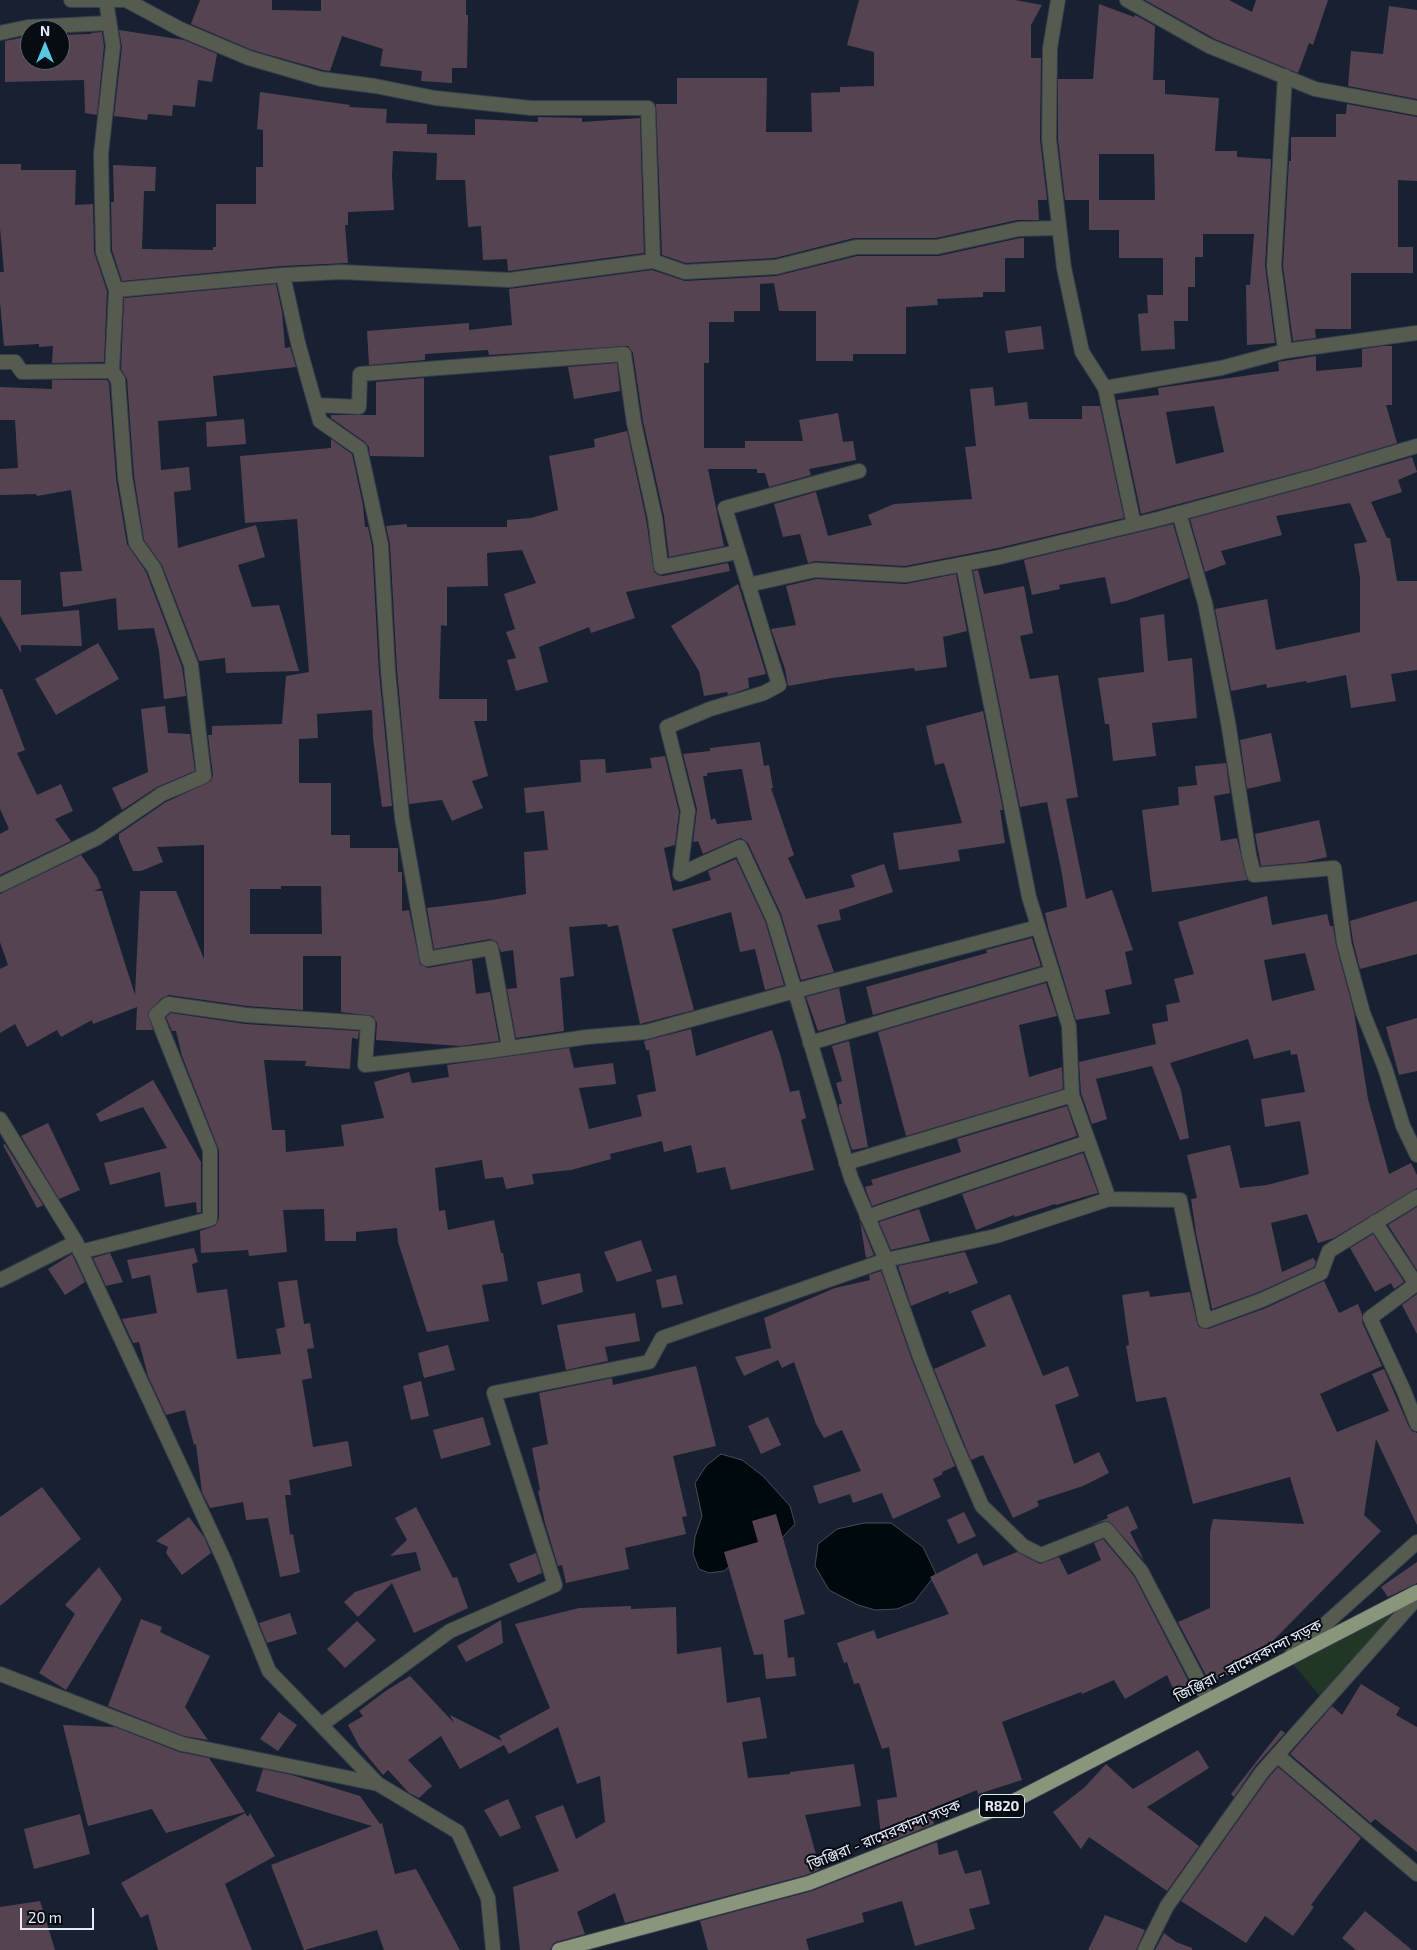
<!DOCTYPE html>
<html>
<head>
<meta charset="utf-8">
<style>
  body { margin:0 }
  #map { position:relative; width:1417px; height:1950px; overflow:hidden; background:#182132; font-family:"Exo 2",sans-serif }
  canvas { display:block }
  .north { position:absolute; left:20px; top:20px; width:50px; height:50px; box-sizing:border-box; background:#070b12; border:1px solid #5f646d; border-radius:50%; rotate:0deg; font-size:14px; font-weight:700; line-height:20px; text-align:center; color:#e4eaf6 }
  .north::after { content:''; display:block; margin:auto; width:18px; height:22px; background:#57c9e2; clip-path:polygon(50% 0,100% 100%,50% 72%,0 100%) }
  .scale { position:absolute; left:20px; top:1908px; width:74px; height:22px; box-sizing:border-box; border:2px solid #e4eaf6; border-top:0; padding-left:6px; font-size:15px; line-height:18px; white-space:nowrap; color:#e4eaf6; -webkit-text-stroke:4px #070b12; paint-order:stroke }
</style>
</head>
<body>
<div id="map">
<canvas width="1417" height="1950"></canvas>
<div class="north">N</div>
<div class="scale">20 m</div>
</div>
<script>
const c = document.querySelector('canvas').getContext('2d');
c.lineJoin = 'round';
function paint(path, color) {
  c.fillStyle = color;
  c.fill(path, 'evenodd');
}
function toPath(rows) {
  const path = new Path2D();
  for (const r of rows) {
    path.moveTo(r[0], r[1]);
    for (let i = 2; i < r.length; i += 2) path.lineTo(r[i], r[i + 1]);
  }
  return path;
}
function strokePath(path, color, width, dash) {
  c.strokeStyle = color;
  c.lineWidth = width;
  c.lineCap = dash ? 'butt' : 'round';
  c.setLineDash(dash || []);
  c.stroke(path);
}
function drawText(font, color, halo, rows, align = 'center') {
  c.font = font + ' "Exo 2","Noto Sans Bengali",sans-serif';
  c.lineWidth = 4;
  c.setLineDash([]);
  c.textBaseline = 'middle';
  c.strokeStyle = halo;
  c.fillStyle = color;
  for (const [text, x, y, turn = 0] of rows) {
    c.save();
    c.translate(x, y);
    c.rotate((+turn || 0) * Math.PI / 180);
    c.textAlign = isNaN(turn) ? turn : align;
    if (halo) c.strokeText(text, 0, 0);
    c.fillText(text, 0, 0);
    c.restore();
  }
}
const green = toPath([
  [1417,1592,1325,1702,1288,1658]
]);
const water = toPath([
  [721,1454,742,1460,763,1476,790,1506,795,1524,780,1540,734,1562,724,1571,709,1573,699,1569,693,1554,695,1537,702,1516,695,1483,706,1466,721,1454],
  [864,1523,891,1523,923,1547,936,1574,914,1602,897,1609,875,1610,858,1605,829,1590,815,1566,818,1544,837,1529,864,1523]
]);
const building = toPath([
  [200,0,272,0,272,10,321,11,321,0,466,0,466,15,468,15,467,68,452,68,452,83,421,81,422,71,380,66,383,49,342,36,330,71,323,70,252,50,191,24],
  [859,0,1015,0,1042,5,1031,25,1031,58,1041,58,1040,139,1047,200,1038,200,1039,220,1017,220,936,238,854,238,775,258,686,263,662,255,656,104,677,104,677,78,767,78,766,132,812,132,811,93,840,92,840,87,874,86,874,52,847,45],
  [1145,0,1229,0,1252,12,1256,0,1328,0,1313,45,1309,43,1298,73,1215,39],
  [1099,4,1134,17,1135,15,1155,26,1153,80,1165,80,1165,94,1219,98,1215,151,1237,151,1237,157,1271,159,1265,266,1275,343,1247,345,1246,285,1250,285,1254,234,1203,234,1203,257,1195,257,1195,287,1188,287,1188,321,1174,321,1175,349,1141,351,1138,314,1148,313,1147,295,1163,295,1163,258,1119,258,1119,230,1089,230,1089,200,1065,200,1058,139,1058,79,1093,79],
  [1099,154,1154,154,1155,200,1099,200],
  [1389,6,1417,10,1417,99,1348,86,1351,51,1383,54],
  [119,30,184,40,217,54,212,82,198,80,195,107,173,105,172,116,148,114,147,120,114,116,122,47],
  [102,32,104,46,97,115,85,113,84,80,5,82,5,41,30,36,30,60,60,60,60,35,91,34,91,33],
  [260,92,350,105,349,107,387,109,386,123,427,124,427,134,475,135,475,119,538,122,538,117,582,118,582,122,640,118,644,253,508,271,507,259,483,260,481,226,468,227,465,180,436,180,437,153,393,151,392,176,394,210,348,212,348,225,345,225,348,263,282,266,122,281,112,250,111,202,114,202,113,165,156,167,155,191,144,191,142,249,213,250,213,247,216,247,216,204,256,204,256,167,263,167,263,130,257,129],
  [1347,104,1417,117,1417,181,1398,180,1398,247,1413,247,1413,273,1351,273,1351,329,1315,329,1316,338,1293,341,1283,266,1289,161,1291,161,1291,137,1336,137,1336,114,1346,114],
  [0,164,21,164,21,170,76,170,75,205,93,204,94,252,107,291,104,362,52,363,53,346,39,347,39,344,4,346,0,302,0,272,4,272,0,228],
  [1020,238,1024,238,1024,258,1005,258,1005,292,983,292,983,297,937,299,938,305,906,307,906,354,853,354,853,361,816,361,816,311,779,311,774,283,760,284,760,311,734,311,734,322,709,322,709,363,704,363,704,448,745,448,745,441,803,441,799,420,838,413,843,442,853,441,856,460,809,469,811,475,769,487,765,473,757,473,757,469,708,469,724,546,669,557,664,516,643,421,633,353,628,346,489,355,488,350,425,354,425,360,369,365,367,331,469,323,469,330,512,325,509,289,652,270,685,281,776,276,857,256,939,256],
  [276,284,282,312,285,348,290,347,296,367,213,376,217,416,158,421,161,470,189,467,191,490,174,492,178,548,256,525,265,557,238,565,252,607,279,605,299,671,226,673,225,658,199,661,162,565,144,540,134,476,127,379,121,369,124,298],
  [1041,326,1044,349,1008,353,1005,331],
  [1383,346,1392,346,1392,405,1386,405,1397,443,1311,469,1141,514,1117,400,1159,395,1158,388,1279,371,1278,362,1316,356,1316,371,1362,367,1362,349],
  [1214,406,1224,452,1176,464,1166,412],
  [617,363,620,391,574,399,568,367],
  [424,378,424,457,370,456,369,447,365,442,331,418,331,415,376,415,376,382],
  [52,380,107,380,109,383,116,478,127,544,146,572,182,667,186,696,164,699,159,651,154,628,118,630,116,598,63,607,60,572,82,571,71,490,37,496,36,494,0,495,0,469,18,468,15,420,0,420,0,387,52,389],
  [993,387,995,406,1027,402,1029,419,1082,419,1082,406,1100,406,1124,518,998,548,905,566,815,561,808,563,800,534,783,537,774,504,816,492,828,536,872,525,868,515,894,504,972,499,965,447,976,446,970,389],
  [244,419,246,444,207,447,206,422],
  [627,431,646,519,654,572,658,575,663,576,728,563,730,571,626,592,635,618,591,633,589,627,539,647,548,682,516,691,507,660,516,658,506,632,515,629,504,594,536,583,522,550,487,553,488,586,447,587,447,626,441,625,439,699,487,699,487,721,474,721,488,776,472,781,483,808,452,821,442,800,409,804,397,670,390,544,386,526,407,524,407,527,507,527,507,520,531,518,558,510,549,456,595,447,594,439],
  [331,439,352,454,363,505,365,527,368,527,372,546,379,672,392,806,382,807,373,738,372,710,317,714,318,738,299,739,299,783,331,783,331,835,350,835,350,848,398,848,398,872,402,872,402,911,409,910,420,964,428,968,472,960,476,994,490,992,499,1041,460,1046,376,1040,377,1023,373,1016,341,1012,341,956,303,956,303,1010,247,1006,169,995,162,998,148,1013,153,1030,136,1030,137,1007,93,1024,92,1020,61,1037,57,1030,27,1047,15,1024,0,1033,0,969,8,965,0,942,0,894,81,855,97,877,101,888,94,891,102,891,135,995,140,891,176,891,204,959,204,845,157,847,163,862,141,871,133,871,119,839,119,834,166,802,211,781,213,775,208,735,212,735,212,726,282,724,286,676,309,672,297,519,245,523,240,456,331,448],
  [281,886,321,886,322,934,250,934,250,889,281,889],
  [1412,457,1417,472,1398,480,1402,492,1371,502,1387,538,1390,538,1397,581,1417,581,1417,670,1391,674,1396,701,1351,708,1346,675,1307,683,1306,681,1267,688,1266,684,1231,691,1215,609,1267,599,1276,650,1360,632,1360,578,1354,544,1367,542,1350,503,1276,516,1282,535,1221,551,1226,564,1205,572,1190,519,1315,485],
  [1173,524,1189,578,1126,601,1111,604,1105,577,1059,585,1060,589,1032,595,1024,560],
  [978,570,984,594,1024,586,1033,633,1020,636,1030,679,1058,675,1078,797,1066,799,1086,899,1112,890,1133,950,1125,952,1132,984,1105,990,1110,1014,1076,1020,1049,931,1045,913,1067,907,1062,874,1047,802,1020,807,973,571],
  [956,574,967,631,943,637,947,667,915,671,914,668,832,678,788,686,785,669,771,629,796,625,786,586,816,579,906,584],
  [0,580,21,580,21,615,79,610,82,646,21,645,21,653,0,616],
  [738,584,766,674,748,678,749,688,728,695,727,692,704,696,699,671,671,626],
  [1164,614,1168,661,1192,658,1197,718,1152,723,1156,756,1113,761,1109,724,1105,724,1098,678,1144,672,1140,618],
  [98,643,119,679,56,715,35,679],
  [0,689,2,689,25,750,17,753,37,795,61,784,73,811,55,819,71,841,0,875,0,834,9,829,0,809],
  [165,706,168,733,190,734,195,771,157,787,122,810,112,788,148,772,141,709],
  [983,711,1003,810,1000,810,1005,843,958,850,960,861,899,870,893,833,962,823,944,763,935,765,926,726],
  [1271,733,1281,781,1247,789,1240,740],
  [760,742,764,766,769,765,773,788,771,788,794,855,788,858,806,899,855,887,851,875,884,864,893,892,839,910,841,920,817,925,834,972,801,980,781,914,748,843,741,838,737,839,703,854,698,841,693,842,697,809,683,754,710,751,710,748],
  [742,769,752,820,717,824,715,818,711,820,703,776,707,776,707,773],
  [665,756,679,812,675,845,664,848,673,891,711,880,708,871,736,859,765,921,784,985,765,990,755,949,740,952,731,912,672,929,694,1010,640,1024,618,925,608,927,607,924,569,927,574,976,560,978,564,1031,516,1038,507,989,517,988,513,950,501,952,497,942,490,939,434,949,427,908,492,900,526,894,524,852,548,850,544,811,526,813,524,788,581,782,580,760,605,759,606,773,652,768,650,758],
  [1226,763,1230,793,1214,796,1221,841,1237,838,1247,880,1152,892,1142,810,1179,805,1178,787,1197,785,1195,766],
  [1319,820,1327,857,1305,862,1261,866,1255,834],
  [1267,896,1272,925,1327,914,1330,926,1333,926,1336,945,1354,1012,1368,1099,1389,1174,1411,1163,1417,1175,1417,1188,1334,1238,1318,1243,1307,1214,1271,1223,1282,1272,1313,1258,1316,1262,1314,1267,1259,1292,1212,1309,1196,1233,1191,1199,1197,1198,1187,1155,1230,1145,1240,1188,1267,1185,1309,1174,1300,1121,1265,1127,1261,1099,1305,1092,1297,1054,1291,1055,1290,1050,1254,1059,1248,1039,1170,1063,1181,1090,1189,1138,1180,1140,1152,1066,1096,1079,1107,1119,1092,1124,1081,1093,1079,1062,1156,1044,1152,1024,1168,1021,1166,1005,1180,1002,1174,979,1194,974,1178,922],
  [1305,953,1315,990,1272,1001,1264,960],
  [1417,901,1417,954,1360,969,1353,941,1350,921],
  [1032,938,1041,966,873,1015,866,987,987,953,986,950],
  [1046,983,1057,1016,1019,1025,1029,1077,1062,1067,1063,1089,906,1136,878,1032],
  [839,988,846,1023,818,1031,806,997],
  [171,1013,245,1024,359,1031,358,1039,352,1038,350,1069,305,1066,306,1061,264,1060,272,1130,285,1130,286,1152,344,1146,341,1125,384,1118,374,1082,409,1072,412,1083,449,1077,447,1065,569,1048,574,1068,613,1063,616,1084,579,1088,589,1129,642,1116,637,1095,656,1091,649,1050,646,1050,644,1041,691,1029,696,1056,772,1030,781,1057,790,1092,799,1090,806,1118,801,1120,814,1170,731,1190,725,1167,697,1173,691,1145,664,1152,662,1141,610,1154,611,1159,571,1170,532,1174,534,1184,506,1189,503,1177,485,1179,482,1160,435,1168,439,1211,445,1210,448,1230,494,1220,501,1253,503,1253,508,1281,482,1285,489,1321,427,1332,398,1242,397,1228,356,1232,356,1241,325,1241,324,1209,283,1210,287,1252,249,1256,248,1250,201,1253,200,1231,215,1226,219,1219,219,1150,182,1056,176,1031,172,1031,166,1017],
  [1417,1018,1417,1071,1399,1075,1386,1027],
  [849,1041,868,1147,852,1150,839,1109,839,1104,842,1104,836,1083,846,1080,842,1081,832,1046],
  [153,1080,201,1162,201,1212,197,1213,196,1202,165,1207,160,1172,110,1185,104,1163,167,1148,143,1107,100,1122,96,1114],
  [1067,1106,1077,1136,872,1206,865,1187,873,1185,871,1180,961,1152,957,1139],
  [48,1123,80,1190,59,1199,21,1136],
  [5,1144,43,1205,37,1208,3,1145],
  [1083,1153,1098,1193,1056,1205,1055,1204,1015,1217,1014,1215,976,1230,962,1194],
  [1417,1207,1417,1270,1388,1225],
  [919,1209,930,1241,891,1250,879,1222],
  [860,1221,874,1255,866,1258],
  [1373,1234,1404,1282,1394,1289,1391,1283,1375,1292,1350,1248],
  [641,1240,652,1271,617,1282,604,1252],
  [194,1248,198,1262,192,1264,197,1293,227,1289,237,1359,281,1354,276,1329,285,1327,278,1282,297,1280,304,1324,310,1323,314,1348,307,1349,312,1378,302,1380,313,1447,348,1441,352,1466,289,1480,291,1495,285,1495,290,1535,293,1534,300,1572,295,1574,280,1577,268,1518,246,1520,243,1502,210,1508,202,1492,196,1444,194,1445,185,1410,166,1415,148,1376,139,1342,133,1343,122,1319,157,1313,150,1275,132,1279,127,1260],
  [965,1252,978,1283,949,1294,948,1291,911,1306,898,1266],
  [110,1253,123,1282,106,1286,93,1258],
  [72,1254,85,1282,65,1295,48,1269],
  [881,1271,912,1360,955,1466,942,1472,943,1474,933,1479,941,1497,893,1519,882,1493,853,1503,850,1494,819,1504,813,1486,861,1471,842,1430,824,1438,816,1424,794,1362,782,1368,778,1360,744,1376,735,1357,771,1348,764,1318,835,1288,870,1280,869,1275],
  [580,1273,583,1292,542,1305,537,1282],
  [676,1275,683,1304,662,1308,656,1280],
  [1324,1281,1339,1313,1358,1304,1362,1314,1362,1322,1382,1366,1320,1394,1337,1432,1389,1411,1372,1374,1384,1369,1409,1427,1412,1431,1417,1433,1417,1525,1376,1439,1364,1515,1381,1531,1256,1658,1238,1665,1240,1669,1214,1681,1212,1678,1208,1679,1178,1622,1210,1608,1210,1532,1213,1519,1304,1524,1290,1477,1193,1504,1166,1397,1136,1402,1126,1346,1129,1345,1122,1295,1149,1291,1150,1297,1190,1292,1197,1323,1199,1327,1208,1329,1266,1308],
  [1010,1294,1043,1376,1068,1366,1079,1396,1055,1405,1074,1464,1099,1452,1109,1473,1083,1486,1037,1501,1039,1506,1013,1518,983,1455,971,1460,934,1369,986,1346,971,1311],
  [1417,1294,1417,1334,1402,1305],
  [635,1313,640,1341,605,1347,608,1361,566,1370,557,1325],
  [448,1345,455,1370,424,1378,418,1353],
  [696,1366,716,1446,673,1456,687,1516,682,1517,686,1534,625,1548,629,1569,566,1583,562,1565,558,1566,545,1523,538,1491,540,1490,532,1448,548,1444,539,1393,612,1378,613,1385],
  [421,1381,429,1416,411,1420,403,1386],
  [483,1417,491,1445,441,1459,433,1430],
  [768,1417,781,1445,761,1454,748,1426],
  [42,1487,81,1539,0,1606,0,1517],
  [1128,1506,1138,1528,1130,1532,1144,1560,1109,1521,1103,1521,1086,1527,1108,1518,1107,1515],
  [416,1507,453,1578,457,1577,468,1608,414,1633,392,1583,358,1617,344,1602,355,1592,421,1570,416,1552,390,1556,407,1540,395,1518],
  [964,1512,976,1536,958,1544,947,1520],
  [776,1514,805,1614,784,1620,788,1658,794,1657,796,1676,766,1679,763,1654,754,1655,724,1552,758,1542,752,1521],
  [189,1517,204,1537,211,1553,182,1575,166,1553,168,1547,156,1541],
  [1103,1539,1134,1576,1191,1686,1175,1693,1167,1675,1125,1699,1114,1680,1082,1694,1081,1692,1002,1722,1022,1780,978,1794,977,1790,931,1809,934,1824,882,1845,877,1800,897,1797,889,1747,882,1749,859,1683,854,1684,847,1662,844,1663,837,1643,874,1630,877,1639,949,1614,930,1577,977,1553,983,1566,1017,1552,1040,1564,1059,1557,1068,1575,1101,1560,1094,1543],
  [536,1553,542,1573,518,1583,509,1564],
  [1417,1562,1417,1583,1388,1597,1381,1587],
  [99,1567,122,1599,66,1690,39,1673,75,1614,65,1605],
  [631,1606,631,1609,676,1607,677,1654,721,1647,727,1703,760,1697,767,1738,742,1742,748,1778,790,1774,790,1772,854,1764,861,1806,805,1815,820,1869,806,1875,625,1923,615,1893,577,1912,585,1934,556,1942,553,1944,550,1950,520,1950,513,1887,559,1871,535,1816,563,1805,576,1839,605,1822,600,1776,577,1784,558,1727,509,1754,504,1745,460,1769,441,1736,408,1760,432,1786,419,1798,409,1793,388,1770,383,1775,359,1746,348,1725,363,1716,359,1711,387,1690,410,1676,454,1723,450,1715,502,1741,499,1736,550,1708,515,1624,579,1608],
  [290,1613,297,1634,267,1643,259,1623],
  [141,1619,162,1627,160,1632,210,1656,185,1707,208,1740,184,1736,108,1706],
  [501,1620,503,1643,466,1662,457,1646],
  [357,1621,376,1640,345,1668,327,1649],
  [1361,1684,1400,1708,1396,1715,1417,1727,1417,1852,1375,1819,1371,1823,1290,1754,1332,1706,1342,1715],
  [279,1712,297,1725,278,1751,260,1739],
  [63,1725,115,1727,179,1752,209,1758,245,1812,166,1833,152,1809,88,1826],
  [1281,1730,1285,1733,1255,1766,1234,1797,1231,1794],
  [1198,1750,1209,1768,1147,1807,1199,1846,1167,1891,1089,1837,1081,1849,1053,1812,1085,1787,1106,1764,1133,1789],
  [1278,1767,1361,1838,1311,1905,1314,1907,1293,1936,1265,1916,1246,1943,1181,1901,1269,1777],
  [263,1769,292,1775,360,1796,380,1824,382,1823,395,1874,416,1869,460,1950,384,1950,377,1930,304,1950,271,1865,372,1826,256,1791],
  [508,1799,521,1828,500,1837,484,1810],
  [245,1813,248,1817,250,1813,275,1856,225,1884,252,1950,158,1950,148,1914,141,1918,121,1883],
  [80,1814,90,1854,34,1869,24,1829],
  [937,1842,939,1855,957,1850,965,1874,981,1870,990,1904,969,1909,975,1929,915,1946,902,1901,862,1913,864,1922,806,1939,809,1950,708,1950,700,1921,812,1891],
  [40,1901,55,1950,0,1950,0,1907],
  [1365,1911,1412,1950,1356,1950,1342,1938],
  [1105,1915,1145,1930,1136,1950,1088,1950],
  [1164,1933,1176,1942,1192,1948,1192,1950,1155,1950]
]);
const minor = toPath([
  [71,0,126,0,180,29,249,58,321,79,375,86,435,98,531,108,648,108,653,261,509,280,341,272,283,275,298,343,320,421,360,449,381,545,388,671,402,818,427,959,491,948,509,1047],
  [106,0,113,46,101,154,103,252,116,290,112,371],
  [1058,0,1050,48,1049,139,1064,268,1082,352,1105,388,1134,525],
  [1127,0,1209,46,1315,89,1417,108],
  [0,33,28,27,109,23],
  [1285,76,1274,266,1285,351],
  [653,261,685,272,776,267,856,247,937,247,1019,229,1059,228],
  [116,290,283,275],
  [0,362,15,362,22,372,112,371,118,380,125,477,136,543,154,568,191,665,204,776,162,794,97,838,0,885],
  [1105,388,1221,368,1285,351,1416,333],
  [316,405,359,407,360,374,624,354,634,423,655,518,661,567,738,552],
  [859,471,725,508,779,685,764,693,710,709,667,727,688,811,680,874,740,847,773,918,795,991,1038,927],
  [1179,513,1205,603,1228,722,1249,855,1254,875,1334,868,1344,943,1363,1013,1385,1068,1403,1126,1417,1155],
  [748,585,815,570,906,575,1000,557,1158,519,1313,477,1417,446],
  [810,1043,1052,972],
  [0,1119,76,1242,225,1562,269,1671,378,1784,458,1832,488,1898,493,1950],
  [846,1163,1072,1095],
  [1109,1199,1180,1200,1205,1321,1262,1300,1321,1273,1329,1251,1417,1197],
  [867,1217,1088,1142],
  [1375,1222,1416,1284,1370,1318,1403,1389,1417,1424],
  [80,1252,210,1219,210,1150,156,1015,168,1004,246,1015,368,1023,365,1065,482,1052,587,1037,646,1032,795,991,851,1178,886,1260,920,1357,952,1437,982,1506,1023,1546,1041,1555,1106,1529,1141,1571,1208,1699],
  [0,1280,76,1242],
  [1292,1654,1417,1542],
  [0,1674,182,1744,378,1784],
  [321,1725,450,1631,555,1585,494,1393,649,1362,662,1338,886,1260,996,1236,1109,1199,1072,1095,1069,1026,1029,897,963,564],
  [1277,1755,1417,1874],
  [1145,1950,1167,1906,1262,1772,1417,1598]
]);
const primary = toPath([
  [559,1950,809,1883,1006,1805,1417,1592]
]);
const shields = [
  [1002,1806,45]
];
const shieldNames = [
  ["R820",1002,1806]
];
const streetNames = [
  ["জিঞ্জিরা - রামেরকান্দা সড়ক",1248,1661,-27],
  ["জিঞ্জিরা - রামেরকান্দা সড়ক",884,1835,-22]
];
paint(green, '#213625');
paint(water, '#000a0e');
strokePath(water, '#444d54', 1);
paint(building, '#564352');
strokePath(minor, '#353d4d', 16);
strokePath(primary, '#353d4d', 16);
strokePath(minor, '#555b4f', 14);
strokePath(primary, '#8a967c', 14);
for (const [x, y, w] of shields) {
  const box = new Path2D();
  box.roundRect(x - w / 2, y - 11.5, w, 23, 4);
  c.fillStyle = '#070b12';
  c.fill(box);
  strokePath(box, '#e4eaf6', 1);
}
drawText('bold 14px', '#e4eaf6', null, shieldNames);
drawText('15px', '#e4eaf6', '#070b12', streetNames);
</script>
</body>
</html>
